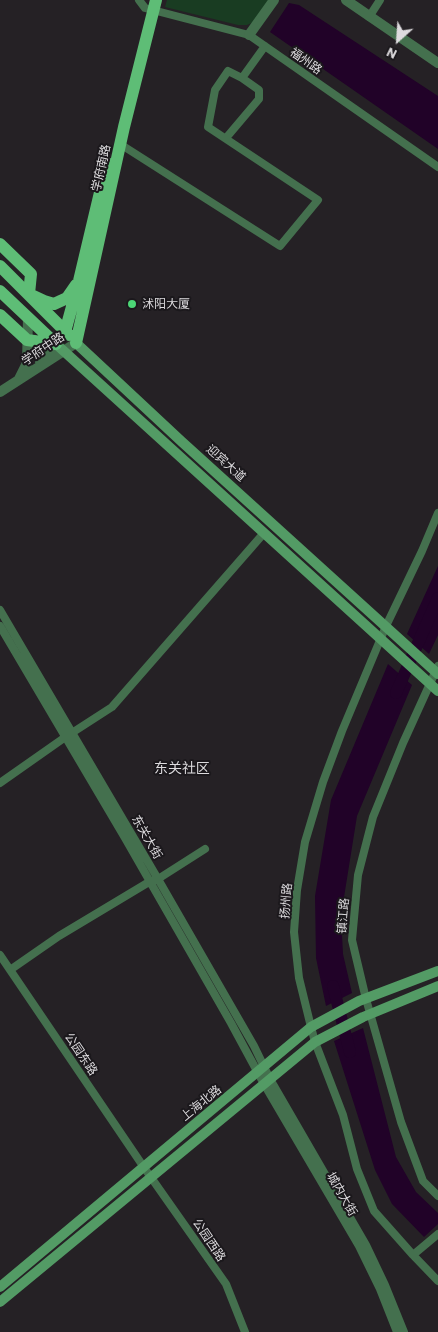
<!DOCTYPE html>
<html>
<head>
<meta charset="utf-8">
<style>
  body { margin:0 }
  #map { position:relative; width:438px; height:1332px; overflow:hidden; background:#252125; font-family:Barlow,sans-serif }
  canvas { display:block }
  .north { position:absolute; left:373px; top:15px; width:50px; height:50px; -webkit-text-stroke:4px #1b181c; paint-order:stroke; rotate:206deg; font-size:14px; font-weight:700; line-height:20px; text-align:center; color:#dddbde }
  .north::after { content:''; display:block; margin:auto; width:18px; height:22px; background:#dddbde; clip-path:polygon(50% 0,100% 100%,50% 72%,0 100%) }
</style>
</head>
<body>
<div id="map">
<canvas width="438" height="1332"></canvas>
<div class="north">N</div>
</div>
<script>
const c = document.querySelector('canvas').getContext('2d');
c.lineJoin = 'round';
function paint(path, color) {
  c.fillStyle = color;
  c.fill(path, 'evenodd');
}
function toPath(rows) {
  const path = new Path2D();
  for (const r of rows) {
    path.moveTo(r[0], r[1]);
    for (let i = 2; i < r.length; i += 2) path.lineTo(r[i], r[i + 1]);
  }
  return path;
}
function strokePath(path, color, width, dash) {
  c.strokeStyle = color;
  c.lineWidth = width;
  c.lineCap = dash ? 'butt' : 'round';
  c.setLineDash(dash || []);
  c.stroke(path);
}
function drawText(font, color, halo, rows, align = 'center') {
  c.font = font + ' Barlow,"Noto Sans SC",sans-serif';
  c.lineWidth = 4;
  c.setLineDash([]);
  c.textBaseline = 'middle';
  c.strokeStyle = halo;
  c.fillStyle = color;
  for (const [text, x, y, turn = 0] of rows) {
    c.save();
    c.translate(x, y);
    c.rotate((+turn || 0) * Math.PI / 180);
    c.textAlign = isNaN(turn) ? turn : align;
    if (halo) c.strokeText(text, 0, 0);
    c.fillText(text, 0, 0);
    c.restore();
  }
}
const green = toPath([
  [167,0,272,0,259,20,247,25,238,25,165,7]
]);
const water = toPath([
  [289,3,299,5,438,96,438,149,270,32],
  [438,566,438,635,429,654,407,634],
  [388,664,412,685,357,816,341,916,343,954,352,993,326,1006,316,958,315,896,331,800],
  [363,1028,396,1157,416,1192,438,1213,438,1224,424,1237,392,1204,375,1170,334,1041]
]);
const river = toPath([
  [396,693,438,598],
  [333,986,350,1052]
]);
const minor = toPath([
  [139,0,145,8,249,35,438,167],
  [369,17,380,0],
  [226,138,259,99,259,90,242,78],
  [120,144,280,246,318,200,208,127,215,90,228,71,242,78,265,46],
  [438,513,422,551,386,626,342,731,323,782,305,842,297,890,294,932,299,978,311,1027,315,1042,343,1115,357,1169,374,1211,413,1255,438,1281],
  [0,610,158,879,254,1046,270,1079,366,1245,385,1285,404,1332],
  [0,626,125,838,231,1023,264,1084,359,1246,380,1289,397,1332],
  [438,666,403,743,373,817,358,875,352,940,366,999,401,1122,423,1181,438,1196],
  [0,783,64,738,112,707,264,533],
  [0,955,143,1166,226,1284,245,1332],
  [10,970,59,936,149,882,158,879,205,849],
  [413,1255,438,1234]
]);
const tertiary = toPath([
  [346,0,438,63],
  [249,35,274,0],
  [40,362,56,344,65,332],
  [19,379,27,363,28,317],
  [0,392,76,343]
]);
const secondary = toPath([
  [76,343,181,441,438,674],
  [56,344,438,691],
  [0,1287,311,1027,359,1001,438,971],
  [0,1302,315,1042,363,1017,438,986]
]);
const primary = toPath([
  [0,244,31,274,29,294,44,301,54,304,67,298,76,285],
  [0,266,69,335],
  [0,291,56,344],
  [0,315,27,340,56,344],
  [65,332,79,281,107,163],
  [76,343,124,127,156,0]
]);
const markers = [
  [132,304,5,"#4cd676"]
];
const streetNames = [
  ["福州路",306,61,35],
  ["学府南路",101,168,-77],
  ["学府中路",43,349,-34],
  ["迎宾大道",226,463,42],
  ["东关大街",147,837,60],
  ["扬州路",286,901,-85],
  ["镇江路",343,916,-85],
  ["公园东路",81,1054,56],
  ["上海北路",201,1103,-39],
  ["城内大街",342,1194,60],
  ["公园西路",209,1240,56]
];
const poiNames = [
  ["沭阳大厦",142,304]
];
const neighbourhoodNames = [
  ["东关社区",182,768]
];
paint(green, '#193c22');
paint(water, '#210228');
strokePath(river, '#210228', 12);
strokePath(minor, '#44704e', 8);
strokePath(tertiary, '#44704e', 10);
strokePath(secondary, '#539b65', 10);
strokePath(primary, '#5ebd76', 12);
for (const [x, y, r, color] of markers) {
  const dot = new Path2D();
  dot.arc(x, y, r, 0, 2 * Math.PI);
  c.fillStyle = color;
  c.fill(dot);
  strokePath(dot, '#1b181c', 2);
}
drawText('12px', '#dddbde', '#1b181c', streetNames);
drawText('12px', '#dddbde', '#1b181c', poiNames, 'left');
drawText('14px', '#dddbde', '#1b181c', neighbourhoodNames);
</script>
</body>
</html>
